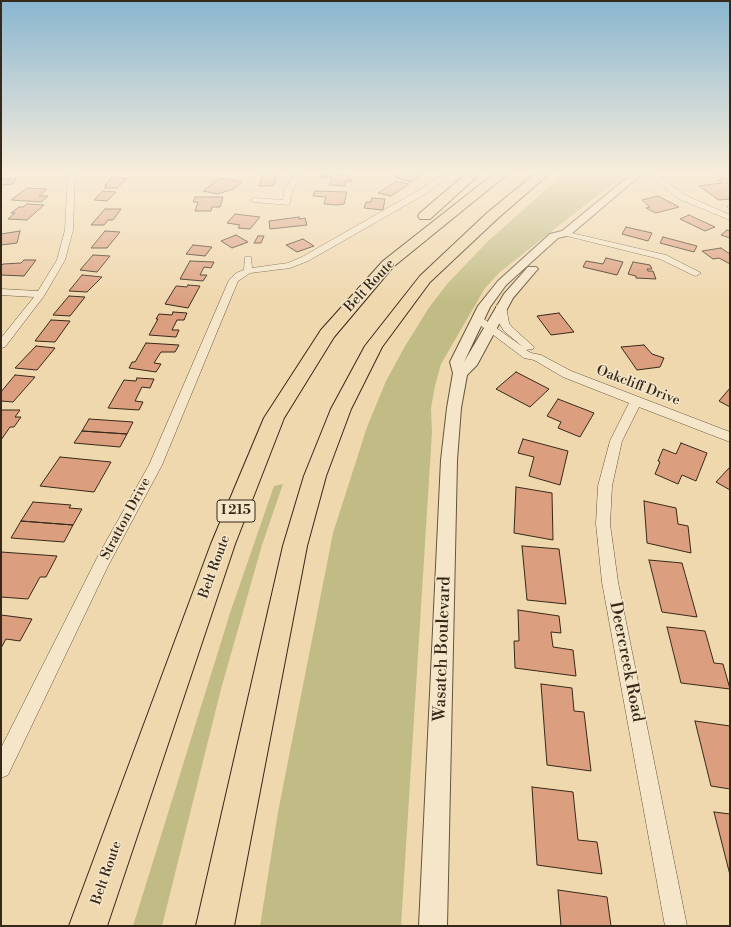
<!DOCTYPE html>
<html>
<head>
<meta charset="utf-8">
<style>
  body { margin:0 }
  #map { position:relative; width:731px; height:927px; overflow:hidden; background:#f0d8ae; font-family:"Libre Bodoni",serif }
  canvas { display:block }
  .frame { position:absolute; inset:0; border:2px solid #362919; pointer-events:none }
</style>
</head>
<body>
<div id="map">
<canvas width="731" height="927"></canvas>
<div class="frame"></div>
</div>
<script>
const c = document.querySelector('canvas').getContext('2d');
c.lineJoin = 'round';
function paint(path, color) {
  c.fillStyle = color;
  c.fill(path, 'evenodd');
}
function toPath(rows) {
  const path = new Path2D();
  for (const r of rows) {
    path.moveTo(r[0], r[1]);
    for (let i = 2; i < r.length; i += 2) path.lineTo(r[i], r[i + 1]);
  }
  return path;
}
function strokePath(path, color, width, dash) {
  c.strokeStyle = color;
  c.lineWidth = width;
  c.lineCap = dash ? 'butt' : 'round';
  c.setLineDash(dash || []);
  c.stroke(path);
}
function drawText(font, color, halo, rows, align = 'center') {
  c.font = font + ' "Libre Bodoni",serif';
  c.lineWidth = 3;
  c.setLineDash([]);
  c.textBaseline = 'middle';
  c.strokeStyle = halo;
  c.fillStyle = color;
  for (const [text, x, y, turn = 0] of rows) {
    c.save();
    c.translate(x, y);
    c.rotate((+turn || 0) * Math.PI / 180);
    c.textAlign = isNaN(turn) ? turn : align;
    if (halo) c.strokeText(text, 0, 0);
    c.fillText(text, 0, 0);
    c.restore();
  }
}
const green = toPath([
  [566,172,627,172,500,272,485,288,441,364,435,386,431,408,432,432,401,926,260,926,278,812,333,533,367,427,386,381,404,348,428,309,447,284,489,240],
  [283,484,262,545,221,689,162,926,133,926,230,613,274,486]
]);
const building = toPath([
  [264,172,280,172,274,180,276,180,273,186,259,186,264,172],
  [322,172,340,173,339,175,349,175,347,179,352,179,351,182,346,181,345,186,329,185,332,177,320,177,322,172],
  [400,172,416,172,423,174,411,182,395,177,402,173,400,172],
  [713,172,730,172,730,199,719,200,699,186,722,183,717,180,724,179,713,172],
  [112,177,127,178,117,188,104,188,107,185,105,185,112,177],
  [16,178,13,184,1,185,1,179,16,178],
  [220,178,242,182,233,189,218,194,203,191,220,178],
  [396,181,409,184,391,196,378,193,396,181],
  [27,188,47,189,39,196,48,196,41,202,11,200,27,188],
  [103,191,116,192,107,201,94,200,103,191],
  [315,191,347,192,344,204,337,205,324,204,326,197,313,196,315,191],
  [658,196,679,207,656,213,646,208,650,207,642,200,658,196],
  [195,197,223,197,220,207,212,207,211,211,195,211,198,202,193,202,195,197],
  [372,198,385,199,383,210,364,208,366,202,371,202,372,198],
  [27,204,44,205,27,220,8,219,15,213,11,213,19,207,23,207,27,204],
  [105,209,121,209,113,220,108,220,104,225,91,225,105,209],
  [235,214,260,217,250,229,238,228,240,225,227,223,235,214],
  [689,215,715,227,705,231,680,219,689,215],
  [299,217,299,219,305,218,307,225,270,229,269,221,299,217],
  [626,227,652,233,648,241,622,234,626,227],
  [727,230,730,231,730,238,721,235,727,230],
  [20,231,17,243,1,245,1,234,20,231],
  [105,231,120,232,107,248,91,248,105,231],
  [236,235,248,242,232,248,221,241,236,235],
  [258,236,264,236,261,243,254,243,258,236],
  [663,237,697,246,694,252,660,243,663,237],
  [303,239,314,246,297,252,286,245,303,239],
  [193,245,212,247,205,256,186,254,193,245],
  [721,248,730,254,730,264,719,258,713,259,702,251,721,248],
  [93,255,110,256,97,272,80,270,93,255],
  [606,258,623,262,617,275,583,267,586,261,603,264,606,258],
  [24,260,36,260,24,276,1,275,1,266,3,264,21,263,24,260],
  [190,261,214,262,211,268,204,267,200,275,207,275,203,281,180,279,190,261],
  [633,262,650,265,652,269,647,269,648,271,653,271,656,279,636,278,636,276,628,274,633,262],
  [82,275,102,277,87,292,69,291,82,275],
  [188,285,200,286,188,308,165,304,176,286,187,287,188,285],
  [69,296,85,297,70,316,53,315,69,296],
  [173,312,187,313,184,320,177,320,172,330,179,330,176,337,149,335,158,319,156,319,159,314,172,315,173,312],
  [559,313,574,332,551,335,537,316,559,313],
  [51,320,70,321,55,342,35,341,51,320],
  [146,343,179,345,175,352,161,352,154,363,161,364,156,372,129,368,132,362,135,362,146,343],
  [644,345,652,354,664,358,660,367,637,370,621,347,644,345],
  [36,346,55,348,37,370,15,368,36,346],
  [516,372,549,389,530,407,496,389,516,372],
  [15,375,35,377,13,402,1,401,1,392,15,375],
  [137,378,154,379,150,388,142,387,135,401,143,402,139,410,108,408,124,380,136,381,137,378],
  [730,388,730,407,719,401,730,388],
  [558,399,594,413,580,437,558,428,561,422,547,416,558,399],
  [1,410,20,410,15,417,21,417,14,427,10,427,1,440,1,410],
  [89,419,133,422,127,434,82,431,89,419],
  [82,431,127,434,120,447,74,443,82,431],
  [523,439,568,451,560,485,529,476,534,457,518,453,523,439],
  [681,443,707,453,696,481,682,475,678,484,655,474,660,462,658,461,663,449,676,454,681,443],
  [60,457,111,462,94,492,40,486,60,457],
  [730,467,730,490,716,482,730,467],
  [516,487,552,493,553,540,514,533,516,487],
  [644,501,676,508,678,524,688,526,691,553,647,543,644,501],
  [33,502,71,505,69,508,82,509,73,525,21,521,33,502],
  [21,521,73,525,64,542,11,538,21,521],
  [522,546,559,549,566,604,527,600,522,546],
  [1,552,57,556,46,577,40,577,28,599,1,597,1,552],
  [649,560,682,563,697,617,662,612,649,560],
  [518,610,559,616,561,633,551,632,553,647,573,650,576,676,515,668,514,641,519,641,518,610],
  [1,615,32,619,20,641,6,639,1,648,1,615],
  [667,627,705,631,714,663,723,664,730,689,681,683,667,627],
  [541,684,572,688,574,711,584,712,591,771,547,765,541,684],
  [695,721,730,726,730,789,711,786,695,721],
  [532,787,573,792,578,840,597,842,602,874,537,865,532,787],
  [714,812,730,814,730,875,714,812],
  [558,890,607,897,611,926,561,926,558,890]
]);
const service = toPath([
  [728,206,730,206,730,208,728,208,728,206]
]);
const minor = toPath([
  [68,172,75,172,73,230,65,260,44,296,5,347,1,348,1,338,34,297,1,295,1,289,38,291,57,260,65,230,68,172],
  [296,172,303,172,293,189,289,205,254,202,250,200,254,198,283,200,285,189,296,172],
  [446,172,454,172,427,193,308,261,290,268,250,273,238,281,162,465,108,566,8,775,1,778,1,748,98,556,149,465,229,280,236,273,244,270,245,257,251,257,252,268,288,263,302,257,421,189,446,172],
  [645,172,653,172,685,195,730,215,730,220,679,199,645,172],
  [563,231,666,255,701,273,696,276,693,275,660,259,563,235,563,231],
  [501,303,506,306,509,323,512,327,534,347,533,349,526,350,531,353,541,355,571,371,730,432,730,442,639,407,622,441,612,486,610,524,618,582,687,926,665,926,602,582,596,524,598,486,610,441,629,403,563,377,534,360,524,358,472,319,473,317,481,317,523,347,504,331,499,323,496,306,501,303]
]);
const tertiary = toPath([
  [634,172,644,172,570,235,558,238,506,285,490,307,464,362,504,294,528,267,536,267,538,269,536,271,513,298,477,365,467,375,461,408,457,460,447,926,419,926,441,460,447,408,453,373,450,362,478,306,498,281,550,234,562,231,634,172]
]);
const motorway = toPath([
  [468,172,482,172,430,219,420,219,418,216,420,213,468,172],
  [496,172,510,172,393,267,334,337,284,418,235,544,107,926,69,926,211,544,264,418,321,330,383,261,496,172],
  [537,172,551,172,497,219,430,282,382,347,351,409,326,476,307,546,234,926,196,926,283,546,304,476,331,409,365,346,420,276,487,213,537,172]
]);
const shields = [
  [236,511,38]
];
const shieldNames = [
  ["I 215",236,511]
];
const streetNames = [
  ["Belt Route",370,286,-47],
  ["Oakcliff Drive",638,386,21],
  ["Stratton Drive",126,519,-62],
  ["Belt Route",215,567,-70],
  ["Belt Route",107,873,-71]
];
const nearStreetnames = [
  ["Wasatch Boulevard",443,649,-88],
  ["Deercreek Road",626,662,79]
];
paint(green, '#c1bc85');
paint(building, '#db9f80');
strokePath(building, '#362919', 1);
strokePath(service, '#64553e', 1);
strokePath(minor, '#64553e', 1);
strokePath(tertiary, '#64553e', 2);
strokePath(motorway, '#362919', 2);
paint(service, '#f5e6ca');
paint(minor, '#f5e6ca');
paint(tertiary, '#f5e6ca');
paint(motorway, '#f0d8ae');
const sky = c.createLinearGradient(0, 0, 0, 302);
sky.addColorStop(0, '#89b6d0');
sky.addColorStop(0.57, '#f8eddb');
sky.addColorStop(1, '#f8eddb00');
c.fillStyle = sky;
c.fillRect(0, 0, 731, 302);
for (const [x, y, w] of shields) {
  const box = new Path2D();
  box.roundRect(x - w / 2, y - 11, w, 22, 3);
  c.fillStyle = '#f5e6ca';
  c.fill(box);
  strokePath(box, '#362919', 1);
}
drawText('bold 13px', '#362919', null, shieldNames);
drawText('14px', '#362919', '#f5e6ca', streetNames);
drawText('17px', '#362919', '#f5e6ca', nearStreetnames);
</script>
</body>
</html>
